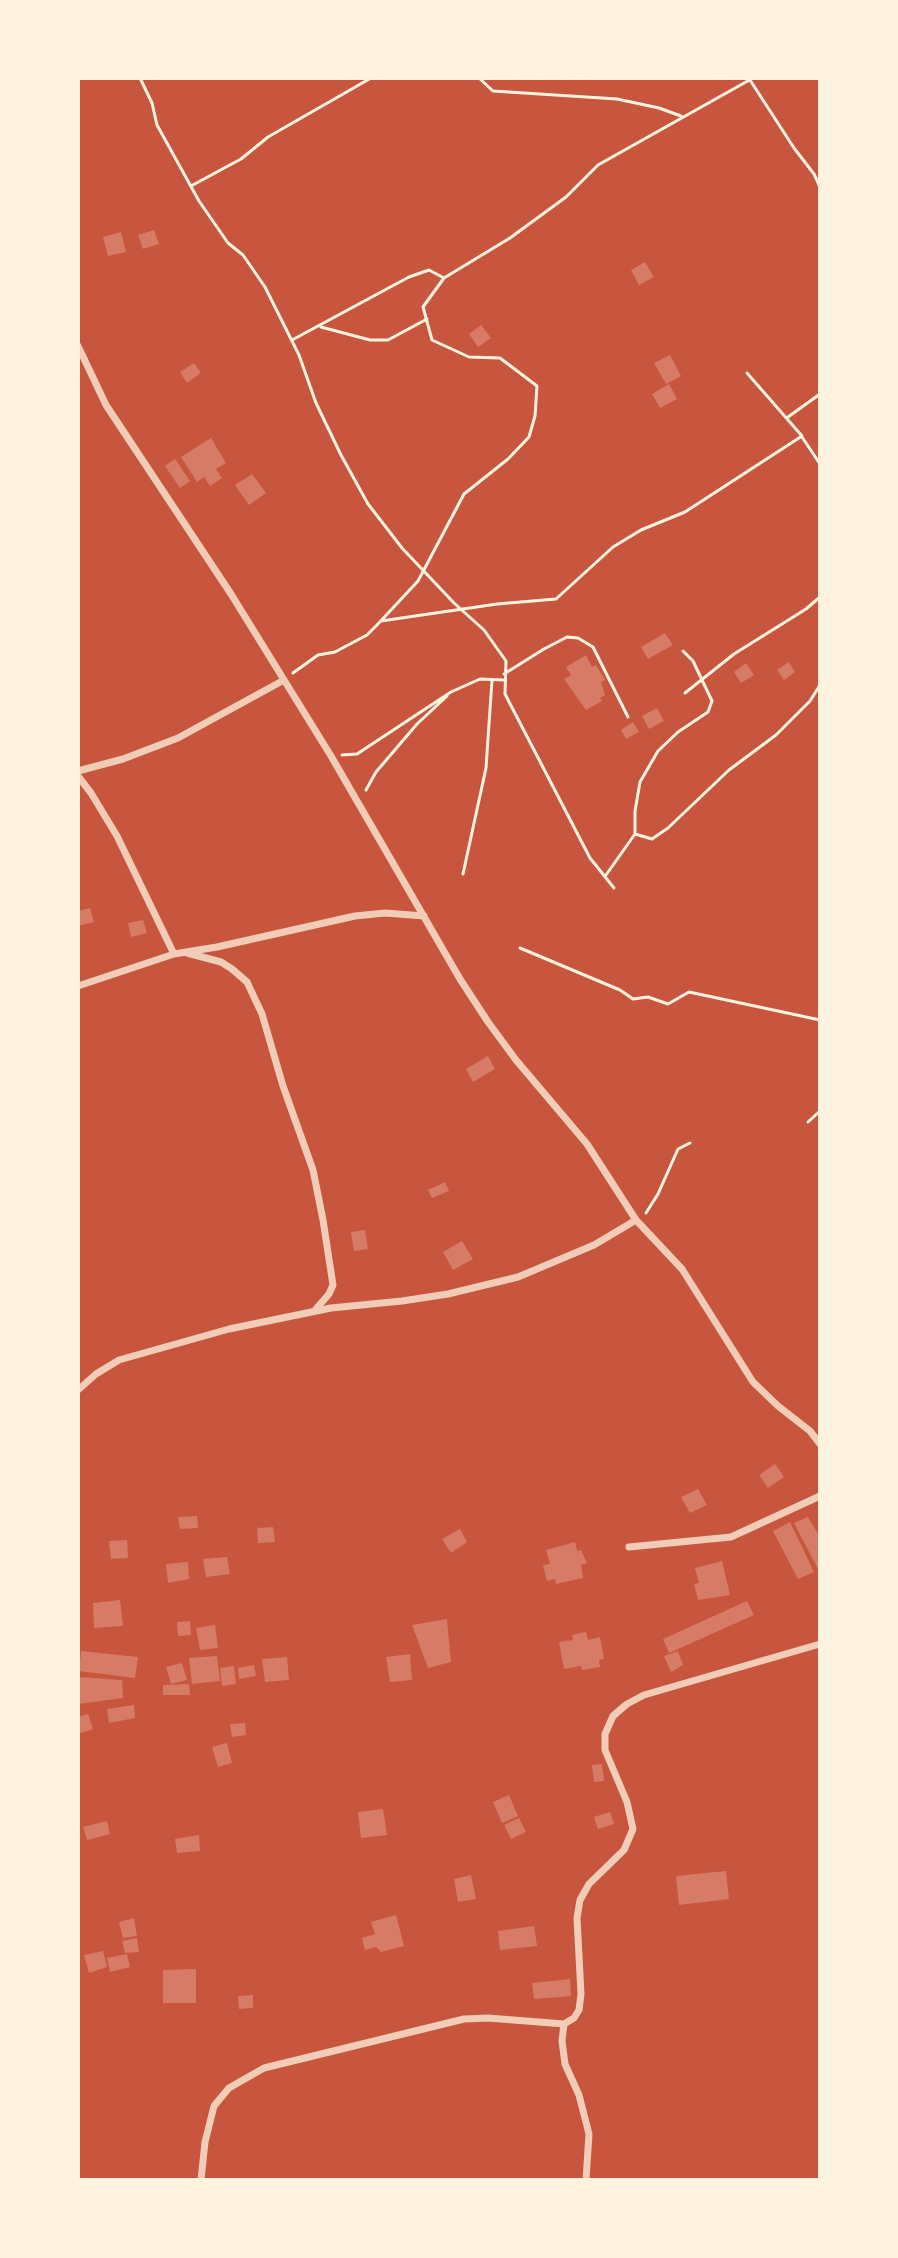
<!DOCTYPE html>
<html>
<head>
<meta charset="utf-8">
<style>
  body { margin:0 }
  #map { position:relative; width:898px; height:2258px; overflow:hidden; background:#c8553d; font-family:Bitter,serif }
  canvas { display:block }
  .frame { position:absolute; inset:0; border:80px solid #fff3e0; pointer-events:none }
</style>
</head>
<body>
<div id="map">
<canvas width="898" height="2258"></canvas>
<div class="frame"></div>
</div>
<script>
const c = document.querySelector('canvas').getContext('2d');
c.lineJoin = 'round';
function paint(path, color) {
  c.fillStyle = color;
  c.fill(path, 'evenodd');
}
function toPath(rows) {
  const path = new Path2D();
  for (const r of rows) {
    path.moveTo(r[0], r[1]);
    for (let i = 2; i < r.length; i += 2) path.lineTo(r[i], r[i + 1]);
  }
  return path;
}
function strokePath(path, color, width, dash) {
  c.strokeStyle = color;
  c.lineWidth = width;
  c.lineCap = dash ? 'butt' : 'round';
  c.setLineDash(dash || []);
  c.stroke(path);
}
const building = toPath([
  [154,230,159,244,143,249,138,235],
  [121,232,126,252,108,256,103,237],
  [645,262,654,277,639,285,631,270],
  [481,325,491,338,478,347,469,334],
  [670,355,681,376,666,384,654,363],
  [194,363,201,373,187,383,180,372],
  [669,384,677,399,660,408,652,394],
  [211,438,226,463,216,469,222,478,210,486,204,477,197,482,181,457],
  [175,459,190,481,180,488,165,466],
  [252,474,266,493,249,505,235,485],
  [665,633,673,645,648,659,641,647],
  [586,655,592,667,596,665,605,680,601,682,605,695,600,698,602,701,586,710,564,679,571,675,566,667],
  [789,662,795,672,784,680,777,670],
  [746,663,754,675,741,683,734,672],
  [657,708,664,721,649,729,642,716],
  [633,722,639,732,626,739,621,730],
  [90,908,94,922,78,926,78,911],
  [143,920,147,933,131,937,128,923],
  [488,1056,495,1069,473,1082,466,1069],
  [445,1182,449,1191,432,1198,428,1190],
  [365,1230,368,1249,354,1251,351,1232],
  [462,1241,473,1259,453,1270,443,1252],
  [775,1464,784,1477,768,1488,759,1475],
  [698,1489,707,1505,690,1513,681,1497],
  [197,1516,198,1528,180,1529,178,1517],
  [808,1517,820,1537,820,1573,794,1523],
  [790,1522,814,1572,798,1579,773,1531],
  [273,1527,275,1542,258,1543,257,1528],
  [460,1529,467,1542,451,1553,442,1539],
  [127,1540,128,1558,111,1559,109,1541],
  [575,1542,577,1551,581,1550,587,1563,581,1565,583,1578,556,1584,555,1579,547,1581,543,1565,550,1564,546,1550],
  [227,1557,230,1574,206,1577,203,1559],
  [722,1561,730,1595,698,1600,694,1584,699,1583,695,1568],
  [188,1562,189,1579,168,1583,166,1564],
  [120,1600,123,1626,94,1628,93,1603],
  [747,1601,754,1615,669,1653,663,1639],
  [447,1619,451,1662,428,1668,412,1625],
  [190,1621,191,1635,178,1636,177,1622],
  [215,1625,218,1648,200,1650,196,1628],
  [586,1632,588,1640,600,1637,604,1659,599,1660,600,1667,582,1670,581,1666,564,1669,559,1642,573,1640,572,1635],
  [81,1651,138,1657,135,1678,79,1671],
  [678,1651,683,1665,671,1672,664,1656],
  [410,1654,412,1680,390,1682,386,1657],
  [217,1656,220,1681,192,1684,189,1658],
  [287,1657,289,1680,265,1682,262,1659],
  [182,1663,187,1680,171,1684,166,1667],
  [254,1665,256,1676,239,1679,238,1668],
  [234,1666,236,1684,222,1686,220,1668],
  [78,1677,122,1680,123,1698,78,1704],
  [189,1684,190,1695,163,1695,163,1685],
  [134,1705,135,1718,109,1723,107,1709],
  [88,1714,93,1729,78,1734,78,1717],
  [245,1723,246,1735,232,1737,230,1724],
  [227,1743,232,1763,218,1767,212,1747],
  [602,1764,604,1781,594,1782,592,1765],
  [509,1795,518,1816,502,1823,493,1802],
  [383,1809,387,1835,361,1838,358,1812],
  [610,1812,614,1824,598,1829,594,1817],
  [519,1818,526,1832,511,1839,504,1825],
  [107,1821,110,1834,87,1840,83,1827],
  [199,1835,200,1851,177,1853,175,1839],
  [726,1871,729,1899,679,1905,676,1876],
  [471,1875,476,1899,458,1902,454,1879],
  [396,1915,404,1946,381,1952,376,1947,365,1950,362,1938,375,1934,371,1922],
  [134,1918,137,1936,123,1938,119,1922],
  [534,1926,537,1946,500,1950,498,1931],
  [137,1938,139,1952,125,1953,122,1941],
  [103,1951,107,1967,89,1973,84,1955],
  [127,1954,130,1967,110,1972,107,1958],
  [196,1969,196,2003,163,2003,163,1970],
  [570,1979,571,1996,534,1999,532,1983],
  [253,1995,253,2008,239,2009,238,1996]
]);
const path = toPath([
  [140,78,152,103,157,125,199,201,228,243,243,255,265,287,299,355,316,403,341,455,368,504,402,548,454,603,484,630,506,661,505,694,590,858,614,888],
  [479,78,493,91,617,99,659,108,681,116],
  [750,80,794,148,814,174,820,187],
  [191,186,241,159,268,137,371,78],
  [321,327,370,340,388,340,427,319],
  [292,340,409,277,429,270,444,278],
  [788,417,820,394],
  [802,437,820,464],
  [381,621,497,604,556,599,613,547,641,530,685,512,802,436,747,373],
  [293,673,318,655,335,652,367,635,377,625,418,581,464,494,508,459,529,437,535,416,537,386,500,358,469,357,432,340,423,307,444,278,510,238,566,197,598,165,753,78],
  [504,674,544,649,567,637,578,638,593,647,628,717],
  [685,693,734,654,806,609,820,597],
  [342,755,357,754,451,692,480,679,504,680],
  [366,790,376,772,417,724,447,696],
  [635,834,652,839,668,828,729,770,776,735,810,701,820,685],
  [463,874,486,768,492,680],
  [606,875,635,834,635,811,640,782,658,751,678,732,708,712,712,701,693,661,683,651],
  [520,948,620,990,633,999,648,997,668,1004,689,992,820,1020],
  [808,1122,820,1111],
  [646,1213,658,1194,678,1149,690,1143]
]);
const minor = toPath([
  [78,346,106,405,231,594,331,756,460,979,488,1022,516,1060,587,1144,636,1220,682,1269,753,1382,778,1406,810,1431,820,1444],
  [78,771,123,759,178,738,284,680],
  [78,776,91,793,117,836,174,954],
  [187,953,221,962,232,969,247,982,262,1014,283,1086,313,1170,323,1220,333,1285,329,1294,316,1309],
  [78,986,174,954,217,947,355,916,385,913,424,916],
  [78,1390,96,1374,119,1360,229,1329,331,1308,402,1301,448,1294,518,1277,594,1245,636,1220],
  [629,1547,731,1537,820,1496],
  [564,2024,562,2041,565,2064,579,2095,589,2134,586,2180],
  [201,2180,205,2142,214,2106,229,2088,264,2068,464,2019,488,2018,564,2024,574,2018,579,2010,581,1994,577,1918,580,1900,589,1884,624,1850,633,1829,627,1802,605,1750,605,1734,613,1716,627,1704,644,1695,820,1644]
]);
paint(building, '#d67c66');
strokePath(path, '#fff3e0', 3);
strokePath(minor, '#f1ccb7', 7);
</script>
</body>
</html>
